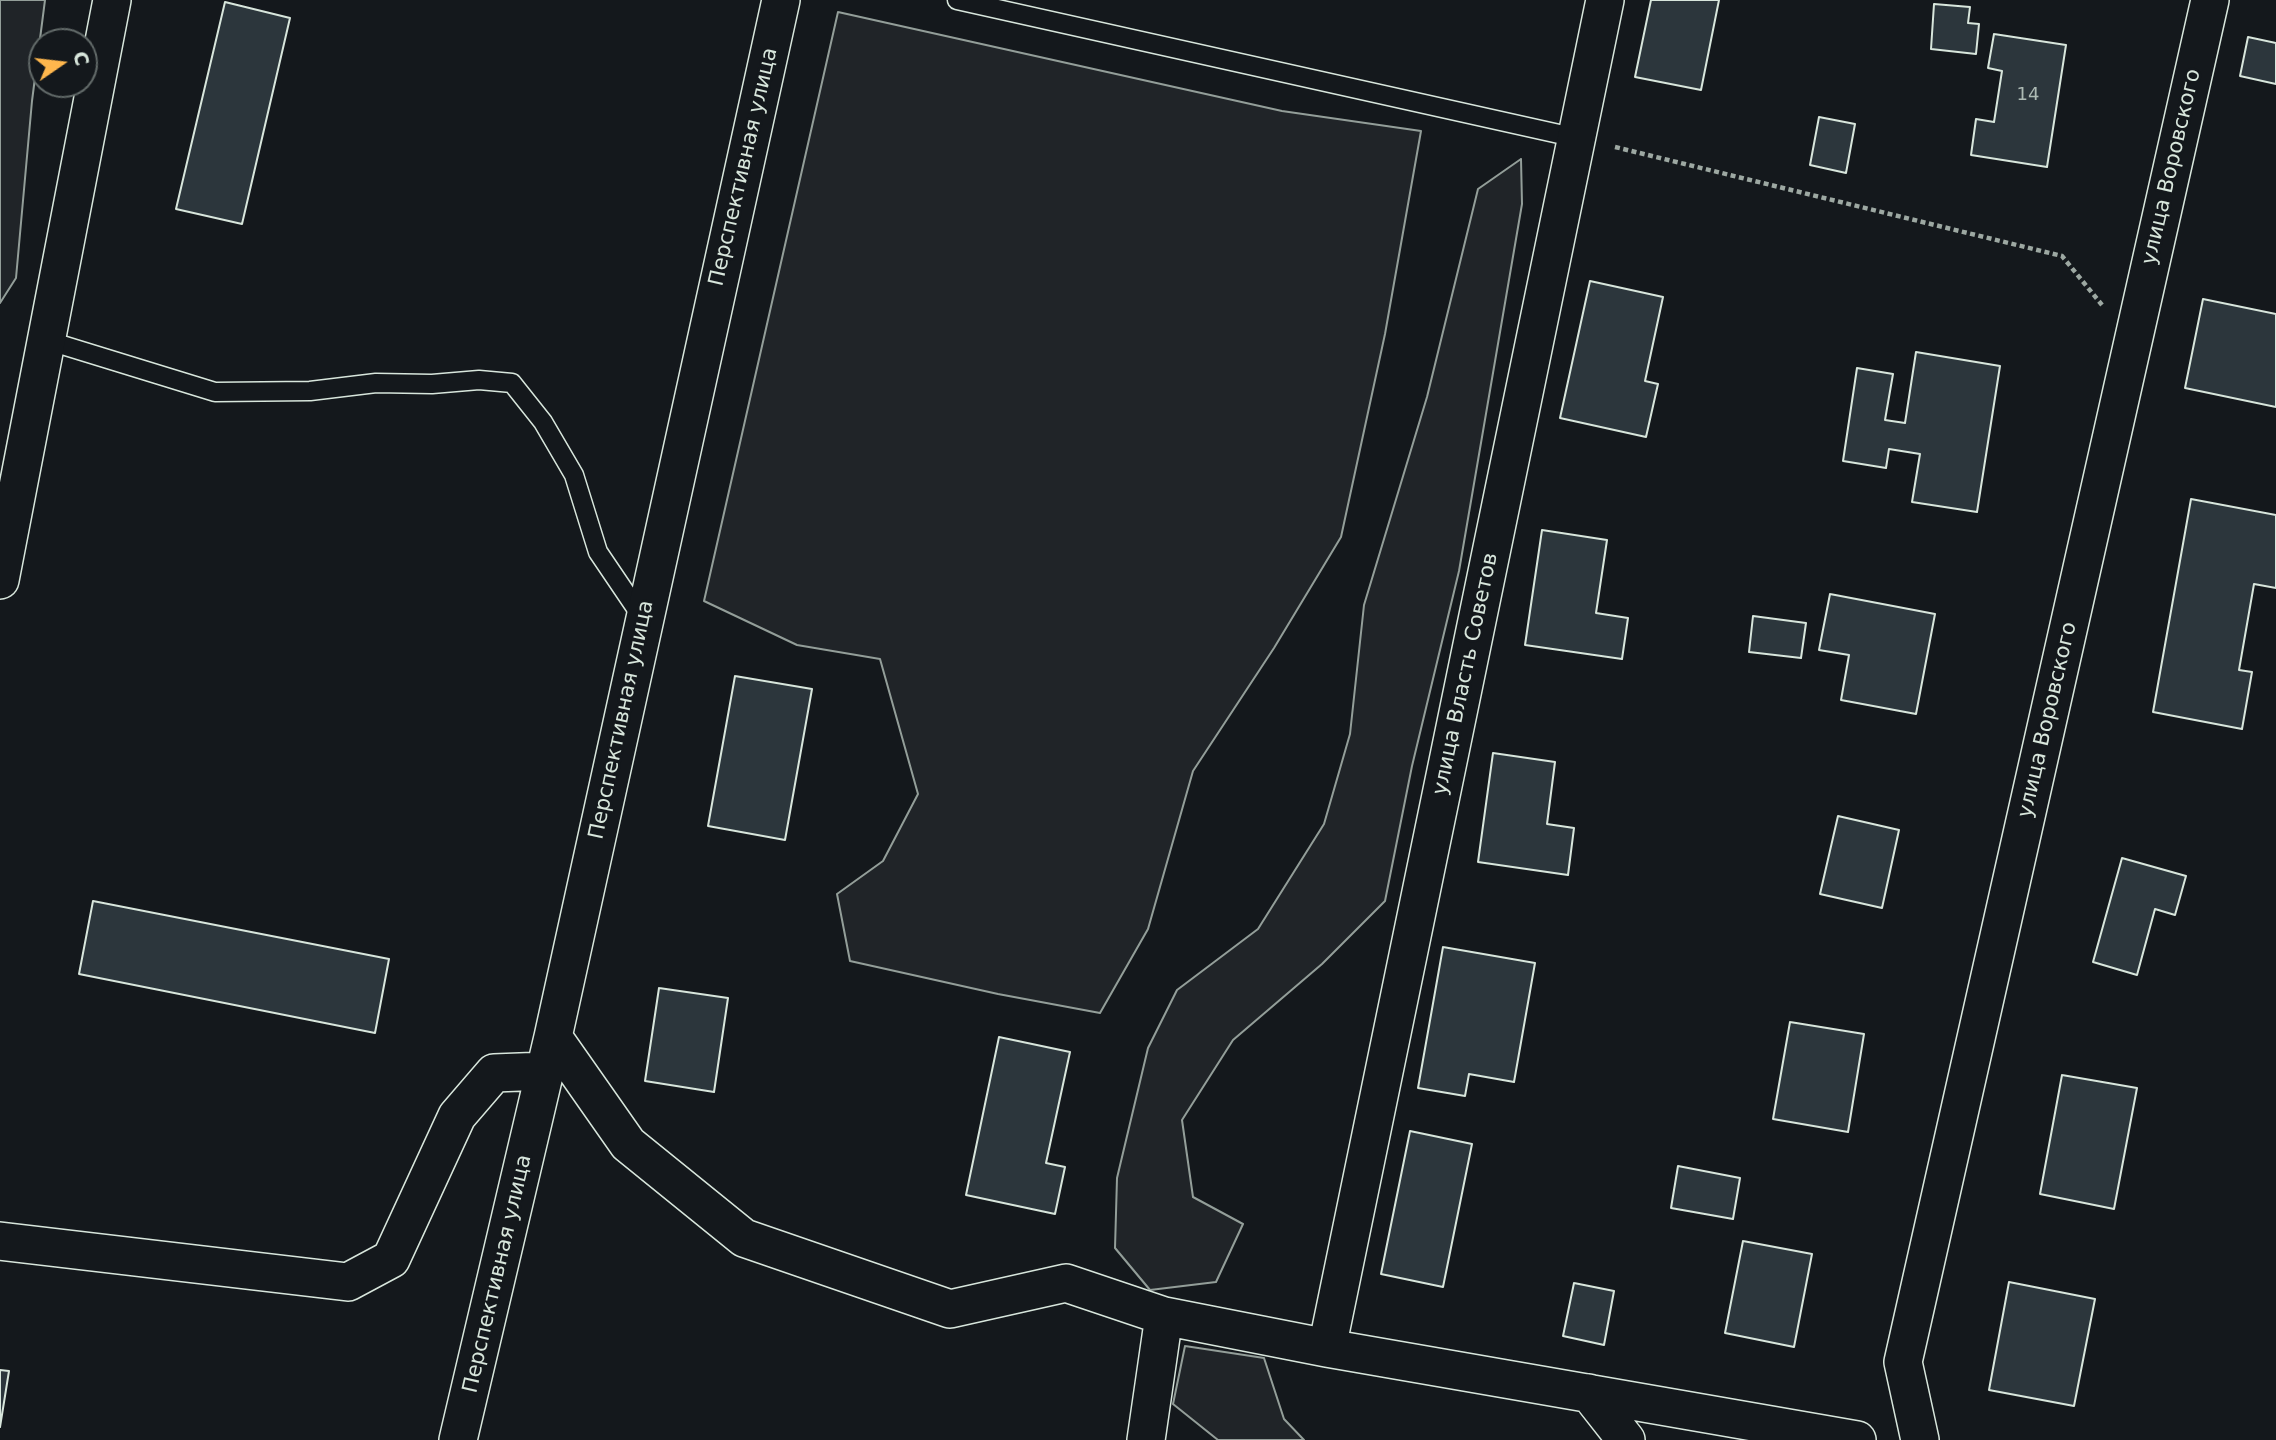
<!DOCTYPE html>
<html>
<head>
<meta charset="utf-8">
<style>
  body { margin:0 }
  #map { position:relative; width:2276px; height:1440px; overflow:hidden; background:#14181c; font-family:"DejaVu Sans",sans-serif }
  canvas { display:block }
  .north { position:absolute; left:28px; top:28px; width:70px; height:70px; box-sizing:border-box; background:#14181c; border:2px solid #626a69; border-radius:50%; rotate:76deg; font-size:19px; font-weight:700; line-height:28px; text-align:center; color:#d8e6dc }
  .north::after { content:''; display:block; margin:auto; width:24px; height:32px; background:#ffb74d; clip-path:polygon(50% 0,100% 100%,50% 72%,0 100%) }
</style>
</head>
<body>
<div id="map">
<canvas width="2276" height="1440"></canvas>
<div class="north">С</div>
</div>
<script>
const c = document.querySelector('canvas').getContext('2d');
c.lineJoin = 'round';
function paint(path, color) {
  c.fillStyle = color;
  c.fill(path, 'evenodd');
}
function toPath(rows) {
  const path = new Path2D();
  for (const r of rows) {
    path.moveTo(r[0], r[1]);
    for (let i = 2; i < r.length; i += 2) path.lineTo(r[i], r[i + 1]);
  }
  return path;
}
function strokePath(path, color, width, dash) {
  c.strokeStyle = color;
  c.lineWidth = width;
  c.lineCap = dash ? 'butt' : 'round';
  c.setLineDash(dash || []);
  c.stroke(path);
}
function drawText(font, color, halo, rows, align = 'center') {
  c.font = font + ' "DejaVu Sans",sans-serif';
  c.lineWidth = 5;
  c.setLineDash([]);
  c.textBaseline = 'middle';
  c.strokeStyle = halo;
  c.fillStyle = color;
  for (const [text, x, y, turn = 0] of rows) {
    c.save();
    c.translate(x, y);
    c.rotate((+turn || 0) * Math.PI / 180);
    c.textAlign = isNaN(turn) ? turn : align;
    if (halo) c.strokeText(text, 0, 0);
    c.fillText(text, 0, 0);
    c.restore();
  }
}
const green = toPath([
  [0,0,45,0,32,101,16,278,0,303,0,0],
  [838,12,1282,111,1421,131,1385,334,1341,537,1274,648,1193,771,1148,929,1100,1013,998,994,850,961,837,894,883,861,918,794,880,659,797,645,704,601,838,12],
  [1521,159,1522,204,1459,571,1412,766,1385,901,1322,964,1233,1040,1182,1120,1193,1197,1243,1224,1216,1282,1150,1290,1115,1248,1117,1178,1148,1048,1177,990,1258,929,1324,824,1350,734,1364,605,1427,397,1478,189,1521,159],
  [1185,1346,1264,1358,1284,1419,1304,1440,1218,1440,1173,1404,1185,1346]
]);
const building = toPath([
  [1651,0,1719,0,1701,90,1635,77,1651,0],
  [225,2,290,18,242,224,176,209,225,2],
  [1934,4,1970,7,1968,23,1979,24,1976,54,1931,49,1934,4],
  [1994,34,2066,45,2047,167,1971,155,1976,119,1994,122,2002,71,1988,68,1994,34],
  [2248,37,2276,43,2276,84,2240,76,2248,37],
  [1819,117,1855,124,1846,173,1810,165,1819,117],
  [1590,281,1663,297,1645,381,1658,384,1646,437,1560,418,1590,281],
  [2203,299,2276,314,2276,407,2185,388,2203,299],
  [1916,352,2000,366,1977,512,1912,502,1920,454,1889,449,1886,468,1843,461,1857,368,1893,374,1885,420,1905,423,1916,352],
  [2191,499,2276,515,2276,588,2254,584,2239,670,2252,672,2242,729,2153,712,2191,499],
  [1542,530,1607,540,1596,613,1628,618,1622,659,1525,645,1542,530],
  [1830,594,1935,614,1916,714,1841,700,1849,655,1819,650,1830,594],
  [1753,616,1806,623,1801,658,1749,652,1753,616],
  [735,676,812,689,785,840,708,826,735,676],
  [1493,753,1555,762,1547,824,1574,828,1568,875,1478,862,1493,753],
  [1838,816,1899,830,1882,908,1820,894,1838,816],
  [2122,858,2186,876,2175,915,2155,909,2137,975,2093,962,2122,858],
  [93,901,389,959,375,1033,79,974,93,901],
  [1443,947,1535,963,1514,1082,1469,1074,1465,1096,1418,1088,1443,947],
  [659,988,728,998,714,1092,645,1081,659,988],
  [1790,1022,1864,1034,1848,1132,1773,1119,1790,1022],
  [999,1037,1070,1052,1046,1163,1065,1167,1055,1214,966,1195,999,1037],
  [2062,1075,2137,1088,2114,1209,2040,1194,2062,1075],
  [1410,1131,1472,1144,1443,1287,1381,1274,1410,1131],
  [1678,1166,1740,1178,1733,1219,1671,1208,1678,1166],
  [1743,1241,1812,1254,1794,1347,1725,1333,1743,1241],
  [2009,1282,2095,1299,2074,1406,1989,1390,2009,1282],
  [1574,1283,1614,1291,1604,1345,1563,1336,1574,1283],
  [0,1370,9,1371,0,1427,0,1370]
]);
const path = toPath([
  [1615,147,2062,256,2102,305]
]);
const lane = toPath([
  [957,0,1577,138],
  [46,340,215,392,310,391,376,383,432,384,479,380,512,383,543,422,574,475,598,552,644,620]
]);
const street = toPath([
  [0,580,112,0],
  [553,1037,628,1144,744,1238,950,1309,1066,1283,1164,1316,1327,1348,1857,1440],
  [0,1241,348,1282,391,1259,457,1116,494,1073,546,1071],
  [1327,1348,1605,0],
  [1589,1393,1626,1440],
  [458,1440,553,1037,781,0],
  [1146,1440,1164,1316],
  [1920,1440,1903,1362,2210,0]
]);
const numberNames = [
  ["14",2028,95]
];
const streetNames = [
  ["Перспективная улица",744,167,-77],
  ["улица Воровского",2172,167,-77],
  ["улица Власть Советов",1466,674,-78],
  ["Перспективная улица",622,720,-78],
  ["улица Воровского",2048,720,-77],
  ["Перспективная улица",498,1274,-77]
];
paint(green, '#202428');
strokePath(green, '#939e99', 2);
paint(building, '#2c363c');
strokePath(building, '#d8e6dc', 2);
strokePath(lane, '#d8e6dc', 21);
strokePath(street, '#d8e6dc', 40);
strokePath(path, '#9da8a2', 4.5, [5, 3.5]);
strokePath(lane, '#14181c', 18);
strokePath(street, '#14181c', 37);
drawText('18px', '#adbab4', null, numberNames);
drawText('21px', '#d8e6dc', '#14181c', streetNames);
</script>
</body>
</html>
